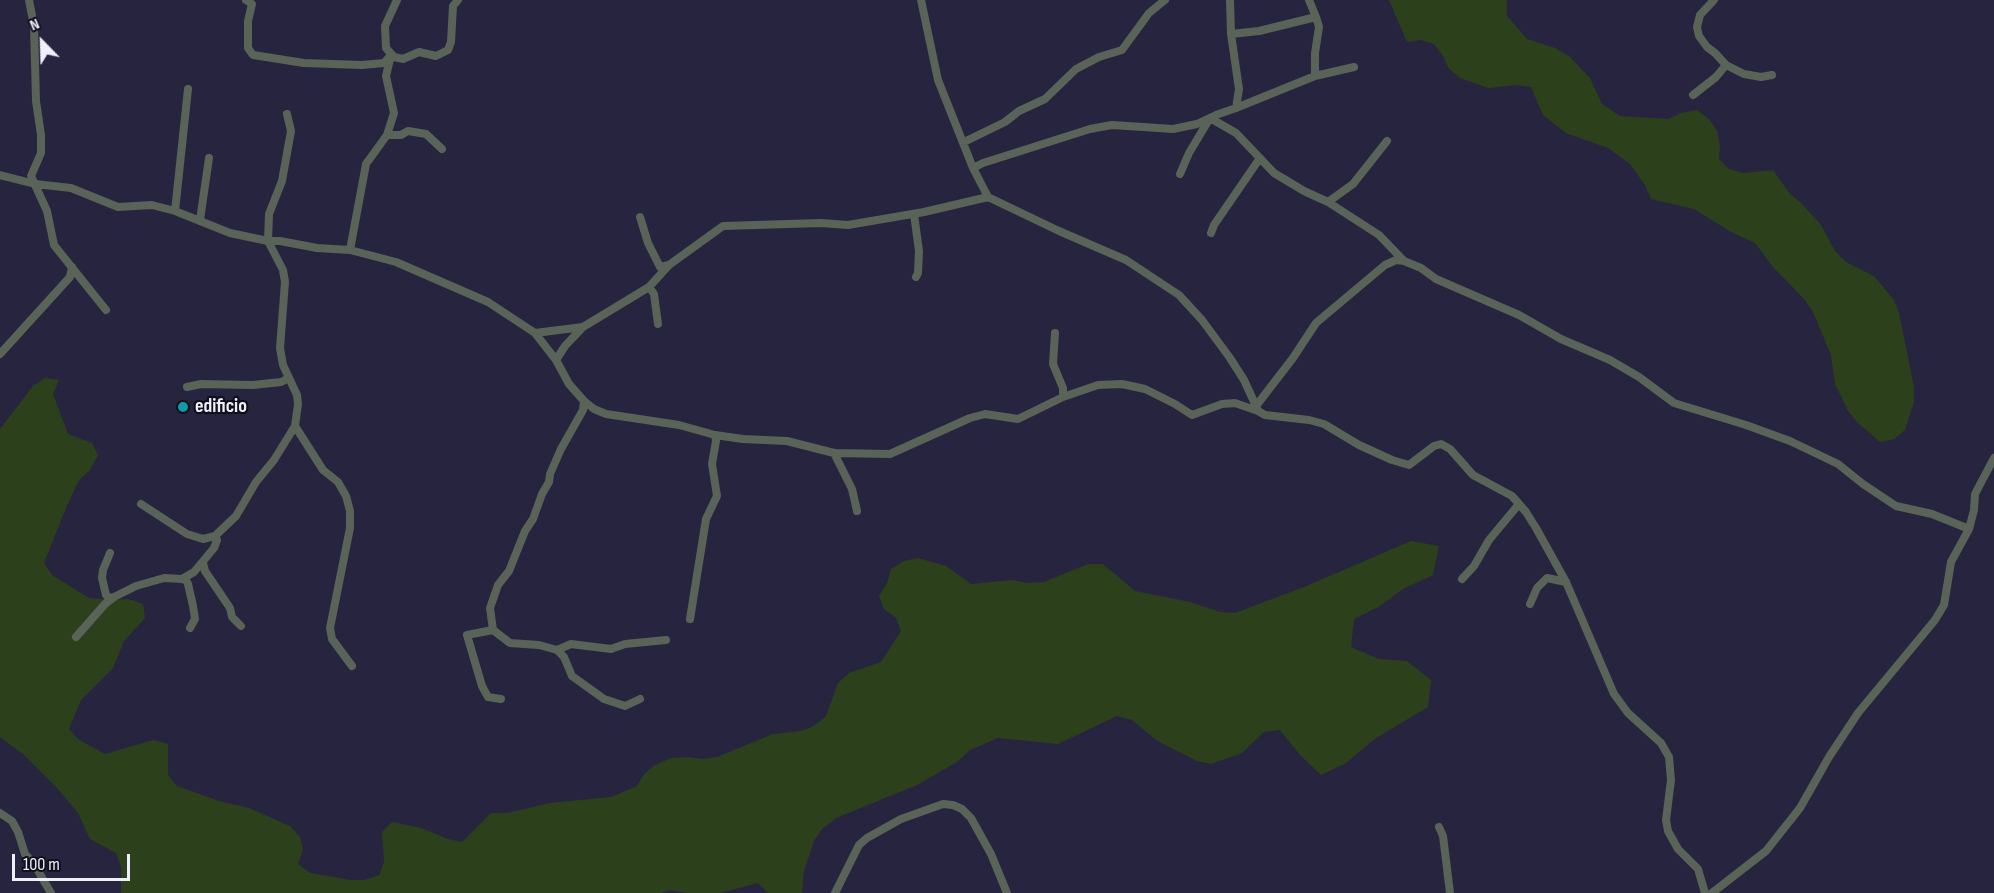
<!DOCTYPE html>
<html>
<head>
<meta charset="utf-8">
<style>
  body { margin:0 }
  #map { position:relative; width:1994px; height:893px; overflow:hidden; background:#27243f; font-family:"Sofia Sans Condensed",sans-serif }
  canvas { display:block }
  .north { position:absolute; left:12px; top:12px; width:60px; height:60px; -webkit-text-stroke:4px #100f1c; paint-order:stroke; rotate:337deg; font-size:16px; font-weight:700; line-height:24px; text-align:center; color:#eeeefd }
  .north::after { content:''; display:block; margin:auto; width:21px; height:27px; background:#eeeefd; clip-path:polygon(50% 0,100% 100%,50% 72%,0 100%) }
  .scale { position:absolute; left:12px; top:854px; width:118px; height:27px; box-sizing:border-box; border:3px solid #eeeefd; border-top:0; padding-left:8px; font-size:18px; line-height:21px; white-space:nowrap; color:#eeeefd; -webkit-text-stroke:4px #100f1c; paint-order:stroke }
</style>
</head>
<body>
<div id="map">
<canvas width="1994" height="893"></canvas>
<div class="north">N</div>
<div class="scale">100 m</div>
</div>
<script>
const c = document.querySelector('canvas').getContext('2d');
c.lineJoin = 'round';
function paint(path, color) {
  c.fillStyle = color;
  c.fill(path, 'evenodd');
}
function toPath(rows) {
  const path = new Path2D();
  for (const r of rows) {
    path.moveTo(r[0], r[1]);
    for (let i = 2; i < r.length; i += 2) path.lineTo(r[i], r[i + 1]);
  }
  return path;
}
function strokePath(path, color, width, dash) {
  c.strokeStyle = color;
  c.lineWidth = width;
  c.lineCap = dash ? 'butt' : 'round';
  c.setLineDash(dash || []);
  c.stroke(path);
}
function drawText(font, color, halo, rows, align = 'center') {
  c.font = font + ' "Sofia Sans Condensed",sans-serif';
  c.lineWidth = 4.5;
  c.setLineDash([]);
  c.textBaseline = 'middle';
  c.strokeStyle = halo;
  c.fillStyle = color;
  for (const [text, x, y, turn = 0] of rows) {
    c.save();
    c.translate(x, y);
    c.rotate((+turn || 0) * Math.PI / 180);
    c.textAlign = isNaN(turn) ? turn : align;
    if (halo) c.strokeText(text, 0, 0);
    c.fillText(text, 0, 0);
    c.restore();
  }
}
const green = toPath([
  [1389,0,1507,0,1507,16,1527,39,1555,48,1569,56,1590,78,1602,104,1620,116,1668,119,1681,113,1697,110,1709,119,1717,131,1720,145,1719,159,1729,169,1743,173,1773,170,1790,194,1801,203,1821,225,1835,251,1846,262,1874,276,1894,300,1899,313,1914,387,1914,402,1905,430,1894,439,1880,442,1858,423,1848,411,1835,384,1831,355,1813,312,1805,300,1773,267,1755,243,1731,232,1694,209,1651,199,1645,185,1630,164,1608,148,1566,133,1543,115,1531,87,1517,85,1488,88,1460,78,1449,69,1443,56,1434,44,1420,40,1407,42],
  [45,378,59,380,53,394,68,434,92,443,98,455,90,470,79,480,66,508,44,563,52,575,89,598,113,600,129,599,143,604,145,618,124,641,113,668,81,700,69,729,79,740,105,754,153,740,168,744,168,775,177,786,219,801,249,808,290,826,300,837,303,850,298,864,310,873,351,880,365,880,379,875,384,862,382,832,392,822,421,828,448,839,462,842,491,813,507,813,550,803,611,797,637,786,644,774,655,765,671,758,688,757,703,759,717,757,773,734,801,731,814,726,826,716,838,683,849,673,881,662,901,631,896,618,884,609,879,596,887,583,891,569,904,561,918,558,946,566,971,584,1013,580,1027,583,1044,582,1088,564,1103,564,1135,591,1190,602,1220,612,1235,613,1304,587,1411,541,1439,546,1433,575,1403,589,1380,606,1354,619,1351,647,1379,659,1407,661,1431,680,1428,707,1376,738,1346,763,1321,775,1300,755,1280,730,1264,732,1242,753,1211,764,1197,761,1169,747,1156,740,1132,720,1117,716,1058,744,998,738,970,750,957,762,917,785,836,818,822,829,814,841,804,871,802,893,768,893,758,883,720,893,688,893,669,890,661,893,121,893,121,867,116,853,90,839,78,813,57,788,24,755,0,737,0,429,33,386]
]);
const minor = toPath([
  [29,0,34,26,36,101,41,135,41,153,31,176,47,211,54,245,106,310],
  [246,0,252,4,248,21,248,48,253,55,304,63,362,65,384,63,390,56],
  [397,0,385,26,386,48,394,57,403,59,419,52,436,56,448,50,451,42,453,6,458,0],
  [921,0,938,80,973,168,988,197],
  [1309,0,1316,17],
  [1714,0,1700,15,1697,27,1699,36,1707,47,1715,53,1726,65,1744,74,1761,77,1772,75],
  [1231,34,1259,31,1316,17,1319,27,1315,53,1315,76],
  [1693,95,1716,77,1726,65],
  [1236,108,1315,76,1354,67],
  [387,135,401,135,408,131,426,134,442,149],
  [964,142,1005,122,1019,111,1045,99,1076,69,1099,57,1122,50,1149,13,1165,0],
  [973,168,983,163,1090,129,1112,125,1173,129,1197,124,1216,115,1236,108,1239,89,1231,34,1230,0],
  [1180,174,1189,153,1210,118,1236,133,1274,173,1304,191,1328,202,1379,235,1404,261],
  [0,175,35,184,71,188,118,207,152,205,175,211,230,233,268,241,280,241,317,248,350,250,396,262,488,302,535,333,556,360,569,384,584,401,594,409,606,414,679,425,715,435,743,439,787,441,834,453,890,454,970,418,985,414,1018,419,1063,397,1098,385,1122,384,1145,389,1175,404,1192,415,1222,404,1235,403,1258,411,1256,406,1293,358,1316,323,1385,265,1396,260,1404,261,1421,268,1436,279,1519,315,1561,339,1610,360,1639,377,1674,403,1746,425,1790,441,1838,464,1863,484,1896,506,1932,514,1969,529],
  [1328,202,1353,184,1387,141],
  [175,211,188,89],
  [914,214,919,251,918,273,916,277],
  [640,217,648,243,660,267,669,265],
  [200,220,209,158],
  [1211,233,1214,225,1260,158],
  [350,250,366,164,387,135,394,113,386,76,391,55],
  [649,287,654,294,658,324],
  [535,333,583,327,649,287,669,265,723,226,821,223,848,225,924,212,988,197,1059,231,1126,260,1179,295,1202,320,1230,358,1244,380,1256,406],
  [1055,333,1053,364,1063,388,1063,397],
  [0,354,70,277,72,267],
  [556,360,565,346,583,327],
  [187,387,201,384,253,385,281,382,289,378],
  [584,401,583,410,561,449,550,474,549,482,542,494,533,519,525,531,509,571,498,585,490,608,493,630,510,643,539,645,557,650,564,657,572,676,604,699,625,706,640,699],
  [1258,411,1265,415,1309,420,1324,424,1359,445,1392,460,1409,465,1434,446,1441,444,1450,449,1473,475,1512,496,1526,512,1536,528,1566,582,1614,694,1628,713,1661,743,1669,757,1671,780,1666,820,1668,831,1678,849,1698,869,1705,893],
  [295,426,323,470,338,482,346,496,350,511,350,528,330,628,332,639,352,666],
  [834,453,852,489,857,511],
  [141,504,187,534,203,539,215,536,236,516,256,482,274,460,295,426,298,404,297,395,283,365,280,348,285,282,283,270,268,241,269,214,282,181,291,131,287,114],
  [110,553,103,570,102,578,106,595,109,598,114,597],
  [203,563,205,571,230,608,232,617,241,626],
  [182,579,186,580,188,584,193,606,195,619,190,628],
  [1462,579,1474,566,1489,540,1519,504],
  [1530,604,1537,588,1547,578,1566,582],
  [690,619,706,519,717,496,712,464,716,441,715,435],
  [493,630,467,635,482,686,488,697,501,699],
  [76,637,105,604,114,597,136,586,164,578,182,579,194,572,214,548,217,540,215,536],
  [557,650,571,644,611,649,625,644,666,640],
  [0,813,12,821,18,832,25,854,34,864,51,893],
  [1439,827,1443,836,1450,893],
  [835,893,859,845,867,838,901,819,943,804,953,805,962,809,971,818,991,854,1007,893],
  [1712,893,1766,851,1800,808,1829,757,1858,713,1935,620,1944,605,1951,562,1969,529,1974,510,1975,494,1994,458]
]);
const markers = [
  [183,407,6,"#0f9aa8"]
];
const poiNames = [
  ["edificio",195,407]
];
paint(green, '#2d401c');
strokePath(minor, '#596357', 8);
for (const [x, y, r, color] of markers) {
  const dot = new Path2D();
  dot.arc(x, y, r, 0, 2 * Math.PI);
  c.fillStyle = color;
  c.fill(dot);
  strokePath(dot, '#100f1c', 2);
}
drawText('bold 20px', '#eeeefd', '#100f1c', poiNames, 'left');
</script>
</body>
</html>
